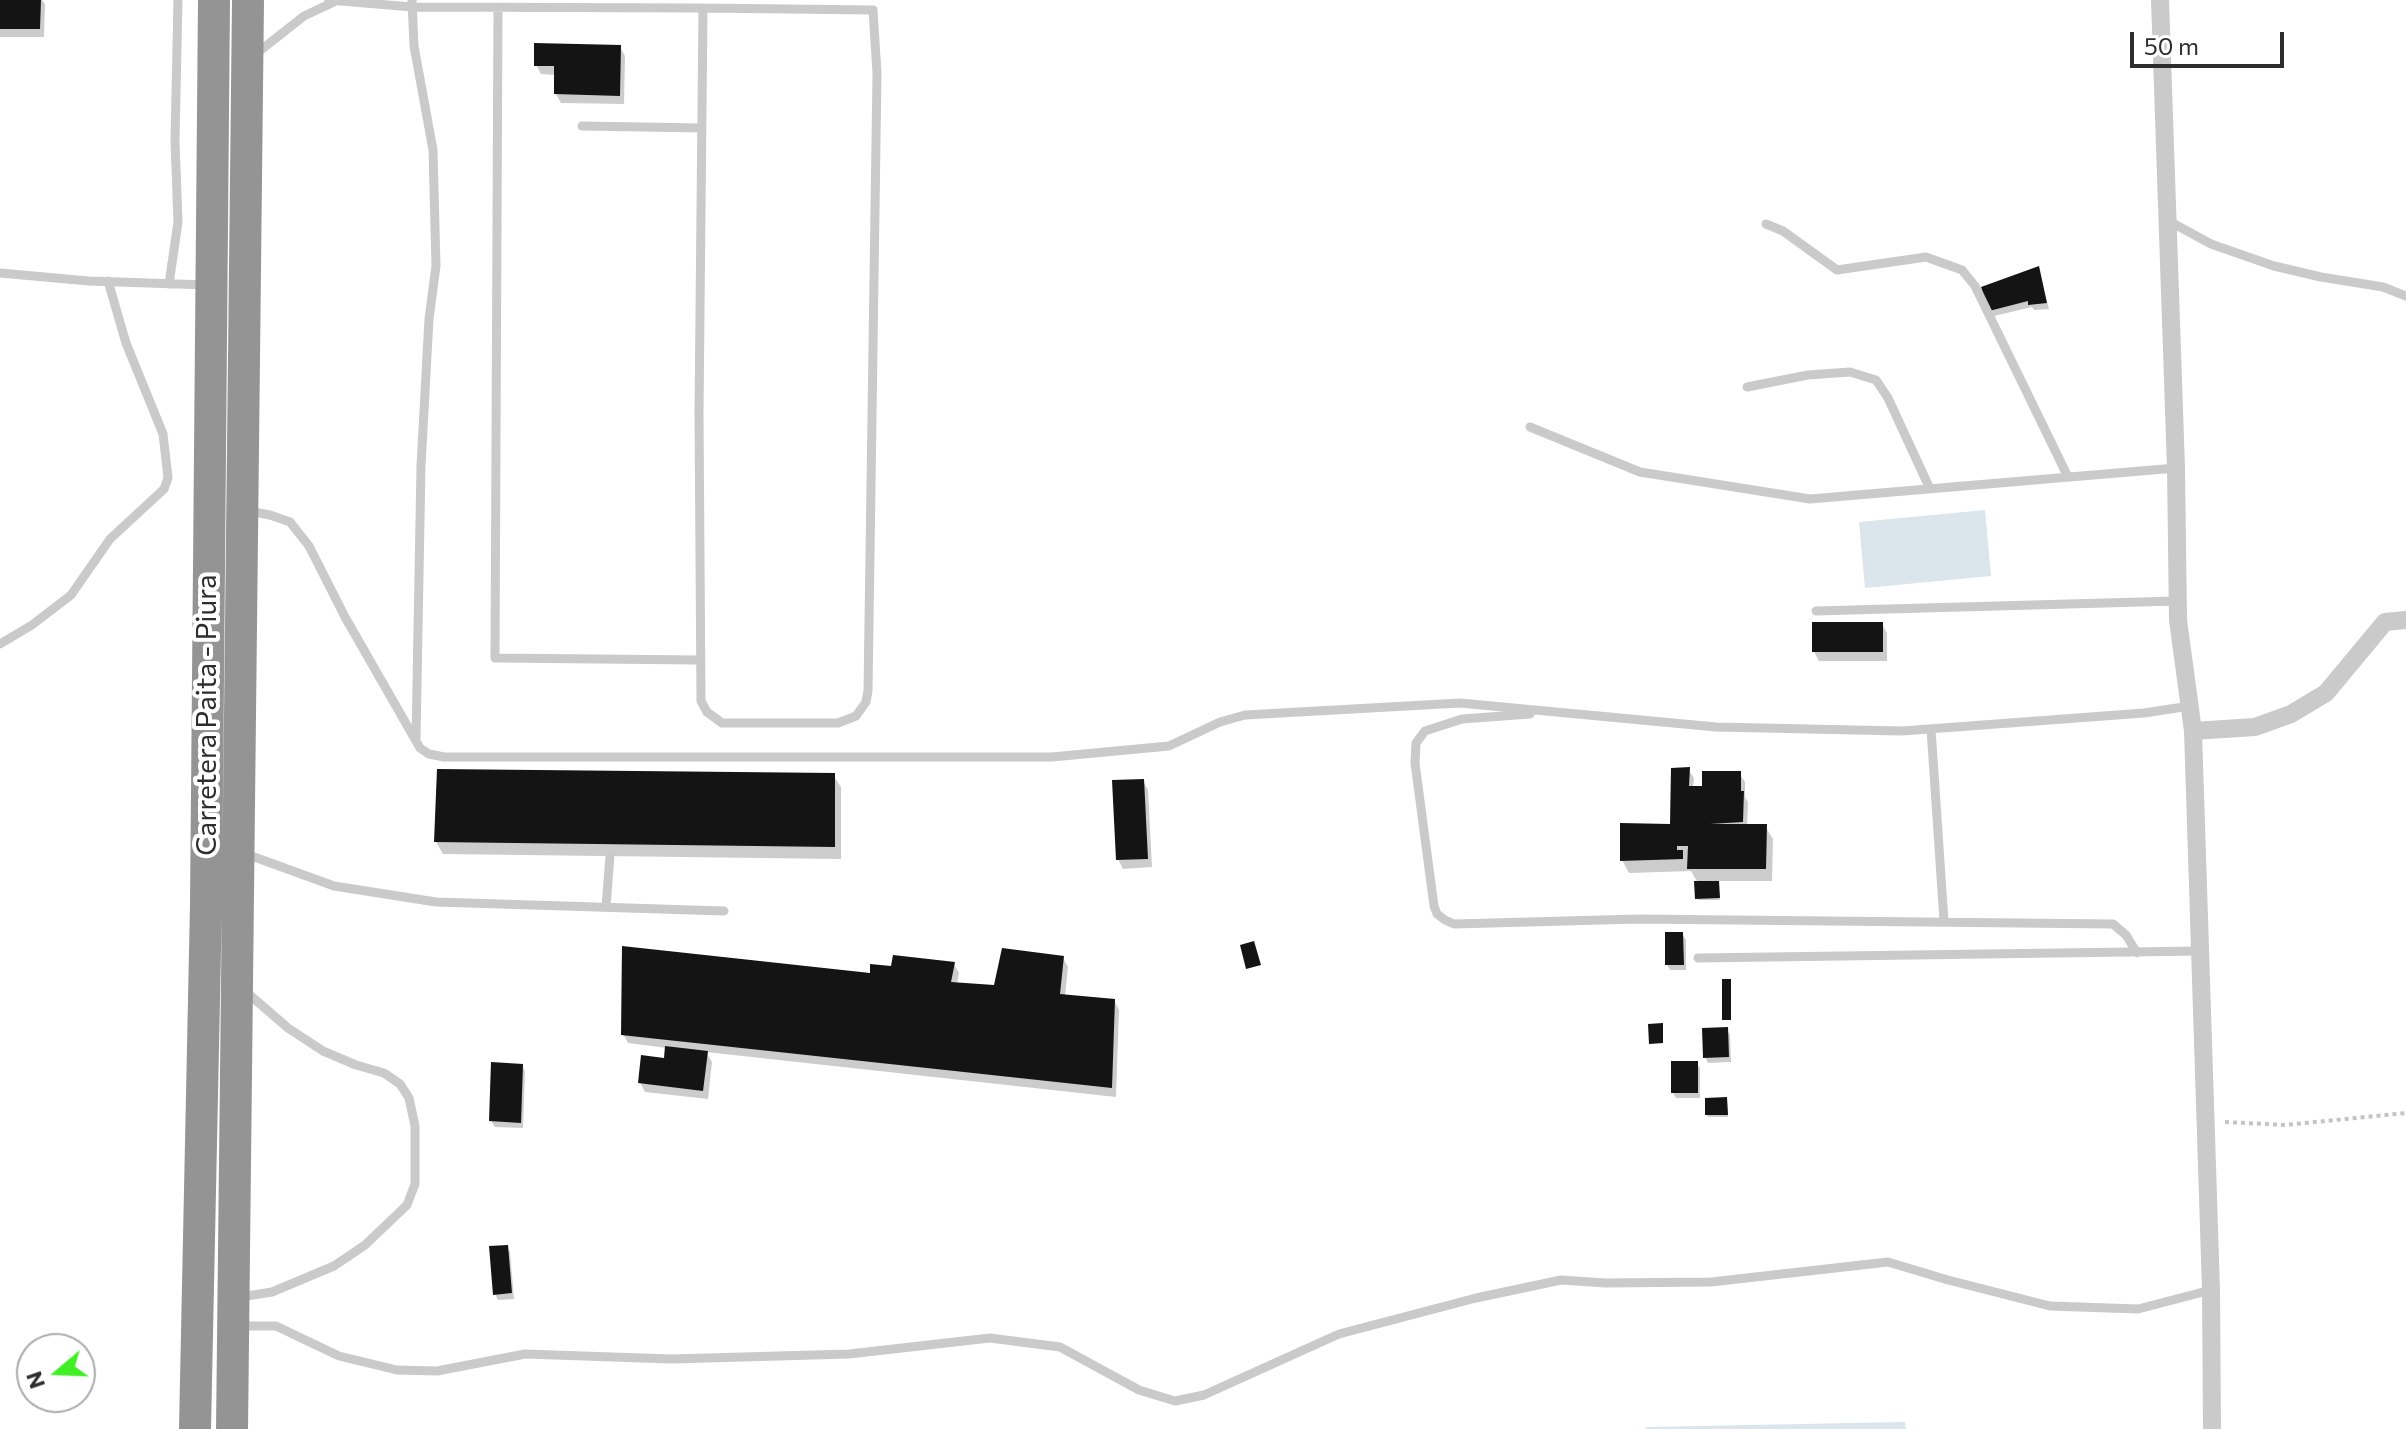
<!DOCTYPE html>
<html>
<head>
<meta charset="utf-8">
<style>
  body { margin:0 }
  #map { position:relative; width:2406px; height:1429px; overflow:hidden; background:#fff; font-family:Commissioner,sans-serif }
  canvas { display:block }
  .north { position:absolute; left:16px; top:1333px; width:80px; height:80px; box-sizing:border-box; background:#fff; border:2px solid #ababab; border-radius:50%; rotate:251deg; font-size:22px; font-weight:700; line-height:32px; text-align:center; color:#2d2d2d }
  .north::after { content:''; display:block; margin:auto; width:28px; height:36px; background:#40f024; clip-path:polygon(50% 0,100% 100%,50% 72%,0 100%) }
  .scale { position:absolute; left:2130px; top:32px; width:154px; height:36px; box-sizing:border-box; border:4px solid #2d2d2d; border-top:0; padding-left:10px; font-size:24px; line-height:28px; white-space:nowrap; color:#2d2d2d; -webkit-text-stroke:6px #fff; paint-order:stroke }
</style>
</head>
<body>
<div id="map">
<canvas width="2406" height="1429"></canvas>
<div class="north">N</div>
<div class="scale">50 m</div>
</div>
<script>
const c = document.querySelector('canvas').getContext('2d');
c.lineJoin = 'round';
function paint(path, color) {
  c.fillStyle = color;
  c.fill(path, 'evenodd');
}
function toPath(rows) {
  const path = new Path2D();
  for (const r of rows) {
    path.moveTo(r[0], r[1]);
    for (let i = 2; i < r.length; i += 2) path.lineTo(r[i], r[i + 1]);
  }
  return path;
}
function strokePath(path, color, width, dash) {
  c.strokeStyle = color;
  c.lineWidth = width;
  c.lineCap = dash ? 'butt' : 'round';
  c.setLineDash(dash || []);
  c.stroke(path);
}
function drawText(font, color, halo, rows, align = 'center') {
  c.font = font + ' Commissioner,sans-serif';
  c.lineWidth = 8;
  c.setLineDash([]);
  c.textBaseline = 'middle';
  c.strokeStyle = halo;
  c.fillStyle = color;
  for (const [text, x, y, turn = 0] of rows) {
    c.save();
    c.translate(x, y);
    c.rotate((+turn || 0) * Math.PI / 180);
    c.textAlign = isNaN(turn) ? turn : align;
    if (halo) c.strokeText(text, 0, 0);
    c.fillText(text, 0, 0);
    c.restore();
  }
}
const green = toPath([
  [1985,510,1991,576,1865,588,1859,522],
  [1905,1422,1906,1429,1644,1429,1648,1427]
]);
const shadow = toPath([
  [0,0,42,0,45,4,44,37,0,37],
  [620,47,625,56,624,104,561,103,556,94,556,75,541,74,536,65],
  [2038,268,2049,309,2034,310,2032,307,1994,316,1983,288],
  [1882,624,1887,633,1887,661,1819,661,1814,652],
  [1688,769,1694,778,1693,788,1704,788,1739,773,1745,782,1745,797,1748,802,1747,826,1765,826,1773,839,1772,881,1717,881,1720,900,1698,900,1698,883,1691,871,1629,873,1622,860,1672,826],
  [833,775,841,787,841,859,443,854,436,842],
  [1143,781,1148,790,1152,867,1123,869,1118,859],
  [1682,934,1686,940,1686,970,1670,970,1667,964],
  [1063,958,1068,967,1065,996,1114,1000,1119,1010,1116,1097,706,1052,712,1062,708,1099,645,1092,640,1082,665,1060,667,1048,628,1043,623,1034,893,968,954,964,959,973,957,984,995,987],
  [1727,1029,1730,1035,1731,1062,1708,1063,1705,1057],
  [1696,1063,1700,1068,1700,1098,1676,1098,1673,1093],
  [522,1065,525,1071,523,1128,495,1127,491,1121],
  [1727,1102,1728,1117,1708,1117,1707,1115],
  [507,1247,510,1252,514,1299,498,1300,495,1294]
]);
const building = toPath([
  [0,0,41,0,40,29,0,29],
  [534,43,621,45,620,96,554,94,554,66,534,66],
  [2039,266,2047,303,2028,305,2028,301,1989,311,1981,287],
  [1812,622,1883,622,1883,652,1812,652],
  [1690,767,1689,786,1702,786,1702,771,1741,771,1741,791,1744,791,1743,822,1710,824,1767,824,1766,869,1687,869,1688,846,1677,846,1677,850,1683,850,1683,859,1620,861,1620,823,1670,824,1671,768],
  [437,769,835,773,835,847,434,842],
  [1144,779,1148,859,1116,860,1112,780],
  [1694,881,1719,881,1720,898,1695,899],
  [1665,932,1683,932,1684,965,1665,965],
  [1254,941,1261,965,1246,969,1240,945],
  [622,946,870,973,870,964,891,966,893,955,955,962,951,982,994,985,1002,948,1064,956,1060,994,1115,999,1112,1088,621,1035],
  [1722,979,1731,979,1731,1020,1722,1020],
  [1663,1023,1663,1043,1649,1044,1648,1024],
  [1728,1027,1729,1057,1703,1058,1702,1028],
  [665,1046,708,1051,703,1091,638,1083,641,1055,664,1058],
  [1671,1061,1698,1061,1698,1093,1671,1093],
  [491,1062,523,1064,521,1123,489,1121],
  [1727,1097,1728,1115,1705,1115,1705,1098],
  [508,1245,512,1293,493,1295,489,1246]
]);
const path = toPath([
  [2225,1122,2285,1125,2406,1113]
]);
const lane = toPath([
  [329,0,412,7,703,8,873,10,877,73,868,691,866,702,856,716,838,723,722,723,707,712,701,701,699,413,703,8],
  [412,0,414,46,433,150,436,266,429,319,421,466,416,738],
  [498,8,495,658,699,660],
  [257,53,304,16,334,2],
  [582,126,702,128],
  [2167,220,2211,244,2274,266,2321,277,2383,287,2406,296],
  [1766,224,1783,231,1837,270,1926,257,1962,270,1975,286,2068,477],
  [0,273,89,281,207,285],
  [169,284,178,222,175,141,178,0],
  [1747,387,1808,375,1850,372,1876,380,1888,398,1930,489],
  [1530,427,1640,472,1810,499,2176,468],
  [248,511,270,515,290,522,309,546,345,617,420,748,429,754,444,757,1052,757,1169,746,1220,722,1245,715,1460,703,1716,727,1902,731,2144,713,2190,706],
  [1816,611,2177,601],
  [0,644,32,625,71,595,110,539,164,489,168,478,163,434,126,343,108,281],
  [1530,714,1462,719,1425,731,1416,743,1415,763,1434,906,1437,914,1445,920,1454,924,1639,919,2113,924,2126,935,2137,953],
  [1931,729,1944,921],
  [246,854,334,886,436,902,724,911],
  [606,907,610,855],
  [1698,958,2200,951],
  [240,1297,272,1292,334,1266,365,1245,407,1205,415,1184,415,1126,409,1098,400,1084,384,1073,356,1065,323,1051,288,1028,244,990],
  [240,1326,276,1326,339,1356,397,1370,437,1371,525,1354,671,1359,849,1354,990,1338,1060,1347,1139,1390,1175,1401,1204,1395,1339,1334,1476,1298,1561,1280,1605,1283,1711,1282,1888,1262,1948,1280,2050,1306,2138,1309,2211,1290]
]);
const street = toPath([
  [2160,0,2176,468,2178,620,2193,731,2211,1290,2212,1429],
  [2193,731,2255,727,2291,714,2326,693,2385,622,2406,620]
]);
const highway = toPath([
  [195,1429,206,904,214,0],
  [232,1429,248,0]
]);
const streetNames = [
  ["Carretera Paita - Piura",207,715,-90]
];
paint(green, '#dae5ec');
paint(shadow, '#0003');
paint(building, '#141414');
strokePath(path, '#c4c4c4', 4, [4, 4]);
strokePath(lane, '#cacaca', 9);
strokePath(street, '#cacaca', 18);
strokePath(highway, '#949494', 32);
drawText('28px', '#2d2d2d', '#fff', streetNames);
</script>
</body>
</html>
